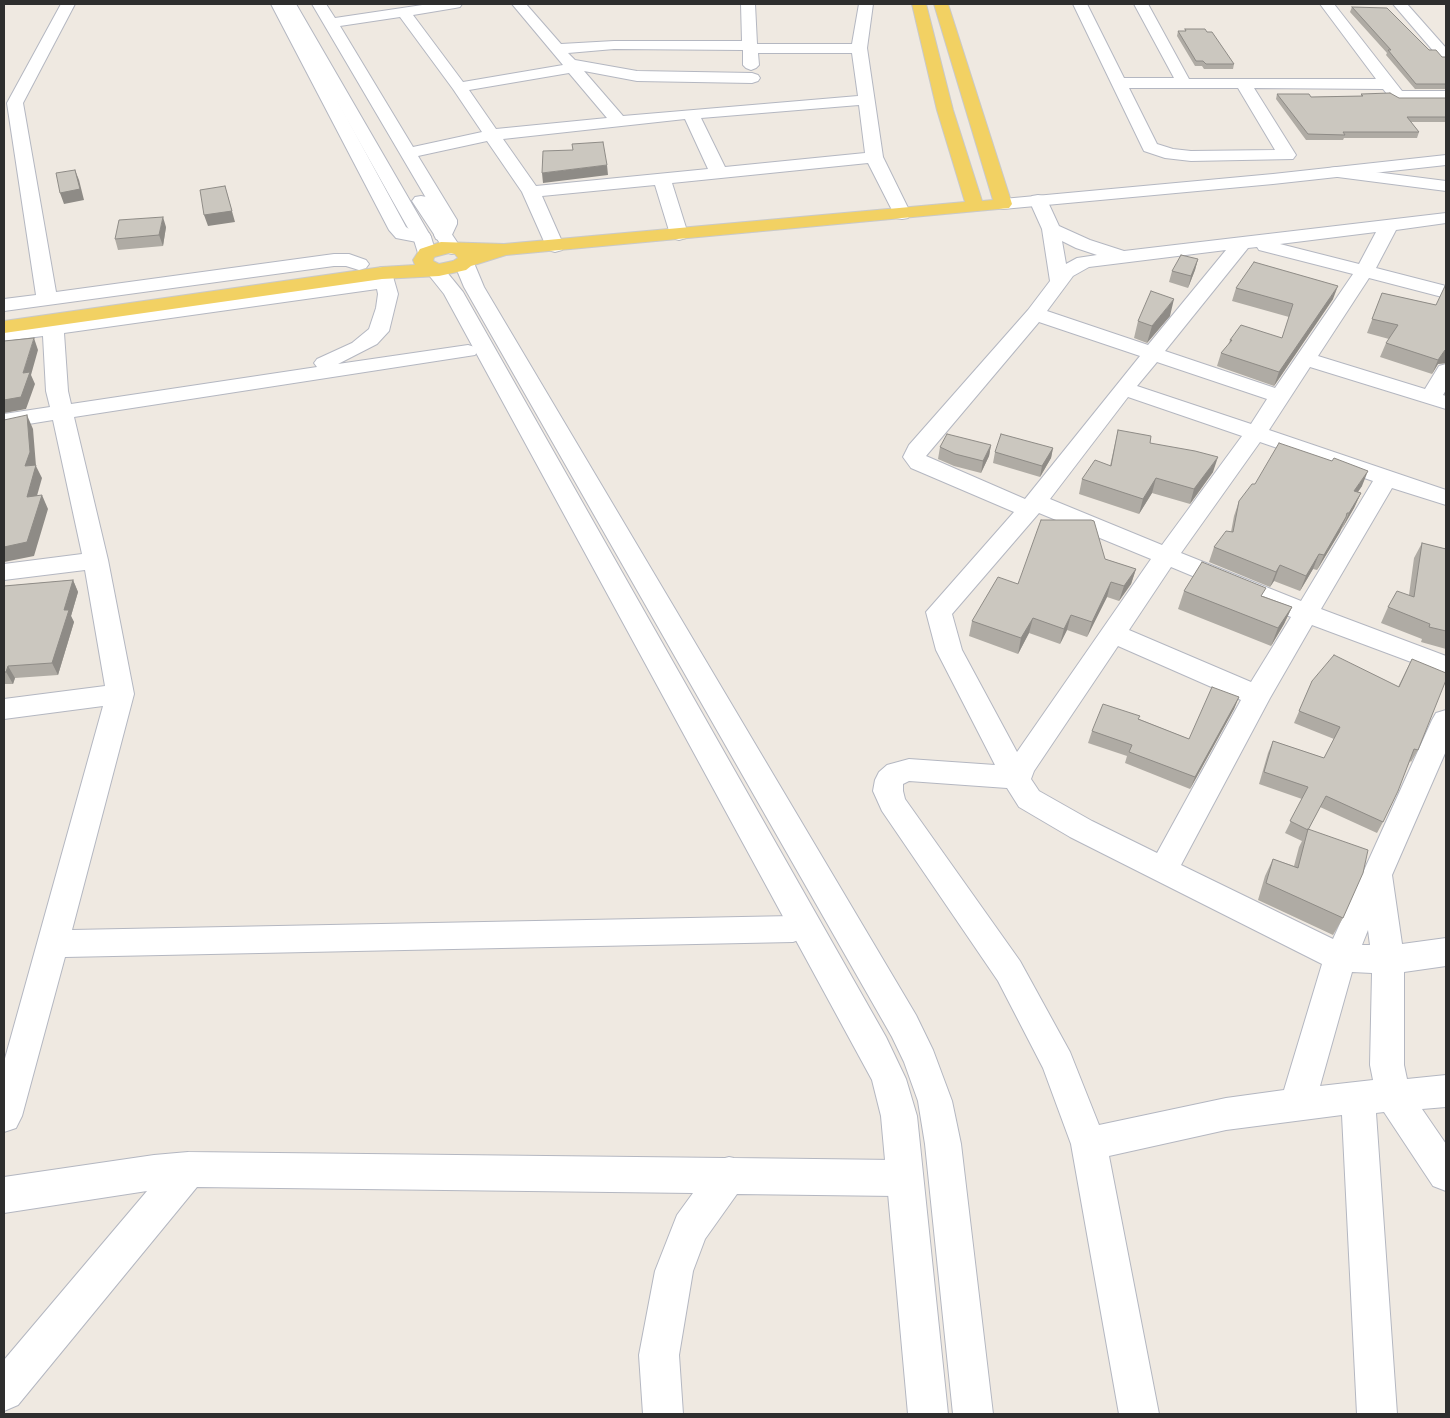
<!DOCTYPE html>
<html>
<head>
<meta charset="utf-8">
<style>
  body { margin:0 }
  #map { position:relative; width:1450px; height:1418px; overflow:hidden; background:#efe9e1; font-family:"Roboto Condensed",sans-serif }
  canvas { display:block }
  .frame { position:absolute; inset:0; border:5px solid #2e2e2e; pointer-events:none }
</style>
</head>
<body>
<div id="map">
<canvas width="1450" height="1418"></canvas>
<div class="frame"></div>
</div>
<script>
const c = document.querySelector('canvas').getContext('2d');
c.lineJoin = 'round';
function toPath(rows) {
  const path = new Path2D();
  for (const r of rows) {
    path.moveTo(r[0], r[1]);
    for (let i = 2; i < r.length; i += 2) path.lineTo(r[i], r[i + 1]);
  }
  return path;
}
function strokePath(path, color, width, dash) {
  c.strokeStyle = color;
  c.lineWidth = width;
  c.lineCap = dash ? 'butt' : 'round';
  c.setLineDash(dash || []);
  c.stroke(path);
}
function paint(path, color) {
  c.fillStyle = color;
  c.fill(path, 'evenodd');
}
const minor = toPath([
  [61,4,75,4,23,103,56,292,334,254,349,254,366,260,369,264,366,268,359,270,346,266,334,266,4,311,4,299,36,295,7,103,61,4],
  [271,4,285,4,406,227,409,229,429,233,431,237,429,241,422,243,396,238,389,230,271,4],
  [312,4,326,4,335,18,429,4,462,4,460,7,455,8,413,15,463,82,563,65,512,4,526,4,561,44,614,41,742,41,741,4,755,4,757,44,852,44,859,4,873,4,867,48,883,157,911,214,908,218,902,219,896,218,868,163,672,183,688,234,686,238,679,240,672,238,670,234,655,185,542,196,564,246,562,250,555,252,548,250,546,246,522,192,487,141,418,156,457,220,457,224,450,239,443,241,436,239,434,235,439,220,312,4],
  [400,17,453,89,482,132,413,147,340,26,400,17],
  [614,49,743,50,743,65,746,68,751,70,756,68,759,65,758,53,852,53,858,96,623,116,584,71,637,81,752,83,758,81,760,78,758,75,752,73,637,71,575,60,568,53,614,49],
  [569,73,607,118,496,129,469,90,569,73],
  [859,105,865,153,725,167,701,118,859,105],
  [685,119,708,169,536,186,503,139,685,119],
  [1073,4,1087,4,1124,78,1174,78,1134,4,1148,4,1189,79,1376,79,1320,4,1334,4,1402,91,1446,91,1446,101,1397,101,1391,99,1383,89,1254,88,1296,155,1293,159,1191,161,1165,158,1144,151,1142,147,1073,4],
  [1129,88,1238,88,1275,150,1191,151,1173,149,1157,144,1129,88],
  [1393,4,1407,4,1446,48,1446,61,1441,60,1393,4],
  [1336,167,1446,181,1446,191,1330,176,1327,172,1330,168,1336,167],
  [1038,195,1044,196,1047,200,1059,226,1090,240,1124,251,1446,213,1446,223,1396,230,1376,268,1446,286,1446,298,1369,278,1318,356,1425,389,1439,366,1446,364,1446,390,1443,395,1446,396,1446,409,1310,367,1269,430,1446,490,1446,505,1392,488,1321,609,1446,656,1446,675,1312,625,1270,698,1181,865,1333,939,1432,720,1436,713,1446,710,1446,751,1392,875,1402,944,1446,938,1446,966,1404,972,1404,1065,1407,1079,1446,1075,1446,1107,1422,1109,1446,1144,1446,1191,1433,1186,1384,1112,1376,1113,1397,1414,1357,1414,1342,1115,1226,1130,1109,1156,1159,1414,1119,1414,1071,1144,1043,1068,998,981,882,811,873,791,875,780,879,772,887,765,909,759,995,765,936,650,926,612,1014,512,911,468,903,457,909,445,1028,310,1050,281,1042,229,1029,200,1032,196,1038,195],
  [1376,232,1359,264,1280,244,1376,232],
  [1062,241,1076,248,1097,255,1077,258,1066,264,1062,241],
  [1257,247,1259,250,1353,274,1275,388,1165,351,1248,248,1257,247],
  [1226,250,1148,345,1047,311,1073,276,1089,267,1226,250],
  [1039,322,1140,356,1025,499,926,456,1039,322],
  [1157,362,1267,399,1251,424,1137,386,1157,362],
  [1128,397,1242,436,1162,545,1050,499,1128,397],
  [1260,442,1373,481,1301,601,1181,553,1260,442],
  [1039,513,1151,559,1017,752,962,650,952,614,1039,513],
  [1171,567,1291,617,1251,682,1129,630,1171,567],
  [1118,646,1241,700,1157,853,1092,821,1039,791,1031,779,1034,771,1118,646],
  [909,781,1007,788,1019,807,1070,837,1322,964,1284,1090,1226,1098,1099,1125,1070,1052,1020,961,905,799,903,791,903,784,909,781],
  [1368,930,1370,945,1362,945,1368,930],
  [1352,972,1372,973,1370,1065,1373,1080,1320,1086,1352,972],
  [382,267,389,269,392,273,398,294,389,331,377,344,338,364,468,345,475,347,478,351,475,355,74,417,108,560,134,694,72,930,793,916,804,920,809,929,804,938,793,942,65,957,22,1116,16,1128,4,1132,4,1062,103,706,4,719,4,699,105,686,85,570,4,580,4,564,82,554,53,420,4,428,4,414,50,407,46,391,43,336,4,341,4,329,374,278,372,273,375,269,382,267],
  [377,289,378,294,376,308,369,329,352,343,317,359,314,363,317,367,71,404,68,391,64,333,377,289],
  [188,1152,725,1158,729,1157,734,1158,895,1160,908,1166,913,1178,908,1190,895,1196,737,1194,705,1239,693,1271,679,1355,683,1414,643,1414,639,1355,655,1271,677,1215,693,1193,197,1187,18,1405,4,1411,4,1360,147,1191,4,1213,4,1177,154,1155,188,1152]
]);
const tertiary = toPath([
  [1446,155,1446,165,1273,184,1003,209,997,208,994,204,997,200,1003,199,1273,174,1446,155]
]);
const secondary = toPath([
  [282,4,296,4,431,237,436,253,434,257,427,259,420,257,418,253,413,237,282,4],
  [421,196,427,197,461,248,459,252,452,254,445,252,443,248,412,201,415,197,421,196],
  [464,257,471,259,474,263,484,287,916,1015,933,1050,952,1101,961,1144,993,1414,953,1414,925,1144,918,1101,904,1062,892,1037,464,287,454,263,457,259,464,257],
  [434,263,441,265,463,292,886,1037,906,1079,917,1116,948,1414,908,1414,881,1116,872,1080,444,294,424,269,427,265,434,263]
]);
const primary = toPath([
  [912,4,926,4,953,110,982,201,993,200,934,4,948,4,1012,204,1009,208,506,255,471,266,466,270,439,276,382,279,4,333,4,321,382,267,415,265,413,260,420,249,441,242,504,244,965,202,937,110,912,4],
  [449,253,455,254,458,258,453,261,439,264,433,261,434,257,449,253]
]);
const wall = toPath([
  [1352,7,1429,50,1442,57,1446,57,1446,89,1415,89,1386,55,1387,53,1350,12],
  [1185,29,1234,64,1233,69,1204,69,1202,66,1195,66,1177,36,1178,31,1185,31],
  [1277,94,1311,97,1361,96,1361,94,1399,98,1446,98,1446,122,1411,122,1419,132,1417,138,1344,138,1343,140,1306,140,1276,99],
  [166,227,163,246,118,250,115,239],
  [1198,259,1195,270,1188,288,1169,282,1172,271],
  [1446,287,1446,363,1438,364,1432,374,1380,357,1386,343,1389,339,1367,333,1382,293,1436,305],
  [1236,288,1333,299,1274,386,1217,366,1221,353,1228,345,1230,340,1282,338,1289,317,1232,301],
  [1170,316,1147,343,1134,338,1138,321],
  [1118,430,1150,443,1213,472,1190,504,1152,493,1139,514,1079,494,1082,479,1110,466],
  [991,445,989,456,981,473,954,466,938,459,940,447],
  [1053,448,1051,458,1040,477,993,463,995,452],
  [1332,461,1362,486,1358,492,1361,493,1354,508,1317,570,1313,569,1300,591,1274,581,1270,587,1209,562,1214,547,1231,532,1234,516,1239,501,1255,484],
  [1422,543,1446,549,1446,649,1421,642,1422,639,1381,623,1388,607,1409,595,1414,558],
  [1105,559,1136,569,1131,584,1119,601,1107,597,1087,637,1067,630,1060,644,1029,633,1018,654,969,636,972,621],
  [73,580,78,592,71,616,74,622,58,675,15,678,13,684,4,684,4,586],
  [1184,591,1263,596,1292,607,1284,624,1271,646,1178,609],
  [1412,659,1418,750,1411,762,1410,761,1383,822,1377,833,1320,807,1308,830,1343,918,1333,935,1258,900,1265,876,1273,859,1294,866,1299,847,1302,841,1285,833,1302,799,1259,784,1268,753,1273,741,1324,758,1334,739,1294,723,1312,681,1398,687],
  [1239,697,1234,709,1190,789,1125,763,1127,756,1088,743,1092,731,1139,719,1189,739]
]);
const shadedWall = toPath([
  [607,165,608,175,543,183,542,173],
  [75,170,79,180,84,200,64,204,60,193],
  [225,186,235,222,208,226,204,215],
  [163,217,166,227,163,246,159,235],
  [1198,259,1195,270,1188,288,1191,276],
  [1338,286,1333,299,1274,386,1279,372],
  [1174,299,1170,316,1147,343,1152,326],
  [34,338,38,350,31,375,35,384,26,409,4,413,4,400,23,373],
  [1445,350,1446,350,1446,363,1438,364,1432,374,1438,360],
  [27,415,33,429,36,466,42,478,33,510,27,497,25,466],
  [991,445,989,456,981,473,983,461],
  [1053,448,1051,458,1040,477,1042,466],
  [1218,457,1213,472,1190,504,1194,489],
  [1368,471,1362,486,1348,506,1354,491],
  [1156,478,1152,493,1139,514,1143,499],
  [1361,493,1354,508,1342,529,1349,513],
  [42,495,48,509,34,556,4,562,4,547],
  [1346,517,1340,532,1317,570,1324,555],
  [1319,554,1313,569,1300,591,1306,576],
  [1280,565,1274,581,1270,587,1276,572],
  [1136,569,1131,584,1119,601,1124,586],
  [73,580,78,592,71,616,74,622,58,675,52,663,64,610],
  [1111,582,1107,597,1087,637,1092,622],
  [1292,607,1284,624,1271,646,1278,628],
  [1071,615,1067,630,1060,644,1064,629],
  [1033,618,1029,633,1018,654,1021,638],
  [8,666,15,678,13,684,6,672],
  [1239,697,1234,709,1190,789,1195,777]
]);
const building = toPath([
  [1352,7,1387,8,1429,50,1436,50,1442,57,1446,57,1446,84,1416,84,1388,50,1391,50,1352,7],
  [1185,29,1205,29,1207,32,1212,32,1234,64,1206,64,1203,61,1196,61,1178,31,1186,31,1185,29],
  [1390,93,1399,98,1446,98,1446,117,1407,117,1419,132,1343,132,1345,135,1308,134,1277,94,1309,94,1311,97,1363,96,1361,94,1390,93],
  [603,142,607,165,542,173,543,151,573,150,572,144,603,142],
  [75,170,80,189,60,193,56,173,75,170],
  [225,186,232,211,204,215,200,190,225,186],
  [163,217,159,235,115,239,119,220,163,217],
  [1181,255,1198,259,1191,276,1172,271,1181,255],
  [1254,262,1338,286,1279,372,1221,353,1232,340,1230,340,1241,325,1282,338,1293,304,1236,288,1254,262],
  [1445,286,1446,287,1446,350,1445,350,1438,360,1386,343,1398,325,1372,319,1382,293,1436,305,1445,286],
  [1151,291,1174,299,1152,326,1138,321,1151,291],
  [34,338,23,373,30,372,21,397,4,400,4,341,34,338],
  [27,415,30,452,25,466,36,465,27,497,42,495,27,542,4,547,4,420,27,415],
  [1118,430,1151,436,1150,443,1195,451,1218,457,1194,489,1156,478,1143,499,1082,479,1095,460,1111,466,1118,430],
  [947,434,991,445,983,461,955,454,940,447,947,434],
  [1001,434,1053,448,1042,466,995,452,1001,434],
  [1279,443,1332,461,1334,458,1368,471,1354,491,1361,493,1349,513,1347,513,1346,517,1324,555,1319,554,1306,576,1280,565,1276,572,1214,547,1226,531,1233,532,1239,501,1252,484,1255,484,1279,443],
  [1041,520,1091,520,1094,521,1105,559,1136,569,1124,586,1111,582,1092,622,1071,615,1064,629,1033,618,1021,638,972,621,998,577,1018,584,1041,520],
  [1422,543,1446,549,1446,631,1429,627,1430,624,1388,607,1397,591,1414,597,1422,543],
  [1202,562,1266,588,1261,596,1292,607,1278,628,1184,591,1202,562],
  [73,580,64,610,69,610,52,663,8,666,6,672,4,672,4,586,73,580],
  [1334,655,1399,687,1412,659,1446,673,1446,680,1418,750,1414,749,1398,791,1383,822,1326,796,1308,830,1290,821,1308,787,1264,772,1273,741,1324,758,1340,727,1299,711,1312,681,1334,655],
  [1212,687,1239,697,1195,777,1129,752,1132,745,1092,731,1103,704,1140,716,1138,719,1189,739,1212,687],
  [1308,829,1368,850,1363,873,1343,918,1266,883,1273,859,1298,868,1308,829]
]);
strokePath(minor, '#b4b7c1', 2);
strokePath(tertiary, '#b4b7c1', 2);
strokePath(secondary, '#b4b7c1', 2);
strokePath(primary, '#c9c9c9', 2);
paint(minor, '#fff');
paint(tertiary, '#fff');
paint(secondary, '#fff');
paint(primary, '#f2d163');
paint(wall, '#afaba4');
paint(shadedWall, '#8e8b86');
paint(building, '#cbc7bf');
strokePath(building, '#8e8b86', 1);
</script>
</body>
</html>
